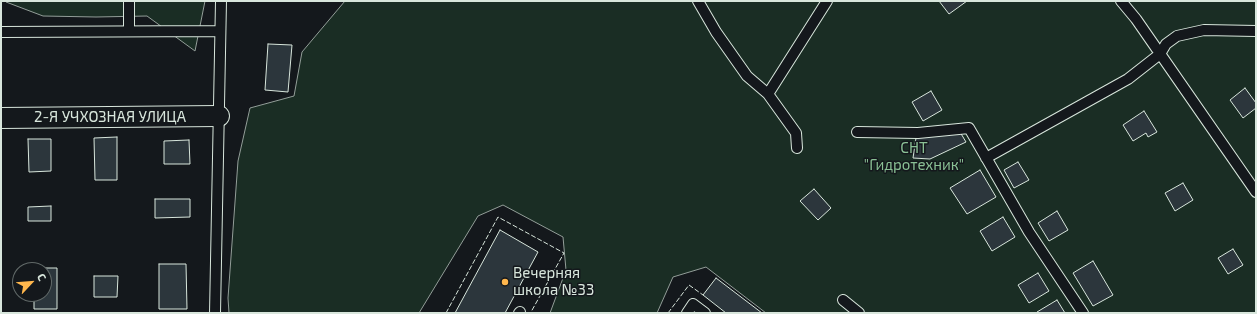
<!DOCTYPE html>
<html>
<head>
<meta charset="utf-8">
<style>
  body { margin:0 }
  #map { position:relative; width:1257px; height:314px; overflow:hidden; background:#14181c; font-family:"Exo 2",sans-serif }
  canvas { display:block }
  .frame { position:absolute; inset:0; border:2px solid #d8e6dc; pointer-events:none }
  .north { position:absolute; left:12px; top:262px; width:40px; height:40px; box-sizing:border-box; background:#14181c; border:1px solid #626a69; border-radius:50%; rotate:64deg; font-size:11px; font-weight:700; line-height:16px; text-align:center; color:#d8e6dc }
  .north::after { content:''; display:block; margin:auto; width:14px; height:18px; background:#ffb74d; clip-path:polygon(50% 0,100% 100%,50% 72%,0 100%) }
</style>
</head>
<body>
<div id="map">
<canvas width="1257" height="314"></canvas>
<div class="frame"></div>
<div class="north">С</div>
</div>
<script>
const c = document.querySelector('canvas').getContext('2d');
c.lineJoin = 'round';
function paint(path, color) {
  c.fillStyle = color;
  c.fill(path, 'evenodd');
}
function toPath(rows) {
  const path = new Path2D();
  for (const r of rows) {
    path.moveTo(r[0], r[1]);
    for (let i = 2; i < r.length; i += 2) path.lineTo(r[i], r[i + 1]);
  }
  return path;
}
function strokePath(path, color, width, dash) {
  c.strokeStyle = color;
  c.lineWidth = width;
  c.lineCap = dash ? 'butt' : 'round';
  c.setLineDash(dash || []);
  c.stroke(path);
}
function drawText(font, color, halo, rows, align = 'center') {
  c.font = font + ' "Exo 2",sans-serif';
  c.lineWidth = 3;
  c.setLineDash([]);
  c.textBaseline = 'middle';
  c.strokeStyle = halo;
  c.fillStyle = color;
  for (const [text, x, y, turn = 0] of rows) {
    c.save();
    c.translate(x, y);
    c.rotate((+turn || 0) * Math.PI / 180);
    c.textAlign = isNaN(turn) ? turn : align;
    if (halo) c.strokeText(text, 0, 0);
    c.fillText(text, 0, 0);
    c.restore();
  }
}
const green = toPath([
  [7,1,205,1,195,51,147,16,96,17,43,16,6,2,7,1],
  [345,1,1256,1,1256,313,766,313,706,267,673,277,657,313,550,313,566,270,563,237,503,205,478,216,419,313,229,313,228,298,238,161,250,108,294,96,302,52,345,1]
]);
const building = toPath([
  [939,1,967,1,949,14,939,1],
  [268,44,292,45,288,92,265,90,268,44],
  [1245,88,1256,103,1256,108,1243,118,1230,100,1245,88],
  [931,91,942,110,923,121,912,102,931,91],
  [1144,111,1157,132,1148,137,1146,133,1133,141,1123,125,1144,111],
  [960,132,966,142,930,159,913,158,916,138,960,132],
  [117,137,117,180,95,180,94,138,117,137],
  [28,139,51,139,51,171,29,172,28,139],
  [189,140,190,164,164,164,164,141,189,140],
  [1018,162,1029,180,1014,188,1004,170,1018,162],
  [980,170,996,197,967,214,950,188,980,170],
  [1183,183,1193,200,1175,211,1165,193,1183,183],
  [814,189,831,208,818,220,800,201,814,189],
  [155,199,190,199,190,217,155,218,155,199],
  [51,206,51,221,28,221,28,207,51,206],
  [1057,211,1068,230,1049,241,1038,223,1057,211],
  [1003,217,1015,237,992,251,980,231,1003,217],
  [500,230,538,252,505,313,455,313,500,230],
  [1233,249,1243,265,1228,274,1218,258,1233,249],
  [1093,261,1113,295,1093,306,1073,273,1093,261],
  [159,264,186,264,187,309,159,309,159,264],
  [34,268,57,268,57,309,34,309,34,294,44,294,44,270,34,270,34,268],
  [1038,273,1049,291,1029,303,1018,285,1038,273],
  [94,276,118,276,117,297,94,297,94,276],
  [716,278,762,313,726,313,703,295,716,278],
  [1057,300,1065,313,1038,313,1037,312,1057,300]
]);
const service = toPath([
  [129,1,129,31],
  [698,1,716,32,747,76,768,94,796,133,797,148],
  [1121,1,1136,19,1256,192],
  [1,32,220,31],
  [768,94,827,1],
  [857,132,918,133,969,128,1029,232,1083,313],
  [986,158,1128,79,1160,54,1166,44,1177,36,1204,30,1256,31],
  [843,300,859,313],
  [215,313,221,1],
  [519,313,520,312],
  [687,313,693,304,705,313]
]);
const minor = toPath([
  [1,118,219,116]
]);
const fence = toPath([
  [446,313,498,217,564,253,531,312,532,313],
  [668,313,689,285,703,295]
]);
const markers = [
  [505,282,4,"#ffb74d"]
];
const streetNames = [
  ["2-Я УЧХОЗНАЯ УЛИЦА",110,117]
];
const parkNames = [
  ["СНТ",914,148],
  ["\"Гидротехник\"",914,165]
];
const poiNames = [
  ["Вечерняя",513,273],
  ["школа №33",513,290]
];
paint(green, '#1a2d24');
strokePath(green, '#939e99', 1);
paint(building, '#2c363c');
strokePath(building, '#d8e6dc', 1);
strokePath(service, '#d8e6dc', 12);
strokePath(minor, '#d8e6dc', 22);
strokePath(service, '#14181c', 10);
strokePath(minor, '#14181c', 20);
strokePath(fence, '#d8e6dc', 1, [5, 2]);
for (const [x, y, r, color] of markers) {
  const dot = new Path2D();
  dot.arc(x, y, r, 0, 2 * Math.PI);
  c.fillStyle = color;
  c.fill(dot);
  strokePath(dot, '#14181c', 1.5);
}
drawText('15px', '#d8e6dc', '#14181c', streetNames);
drawText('15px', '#8ac095', '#14181c', parkNames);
drawText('15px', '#d8e6dc', '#14181c', poiNames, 'left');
</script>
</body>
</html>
